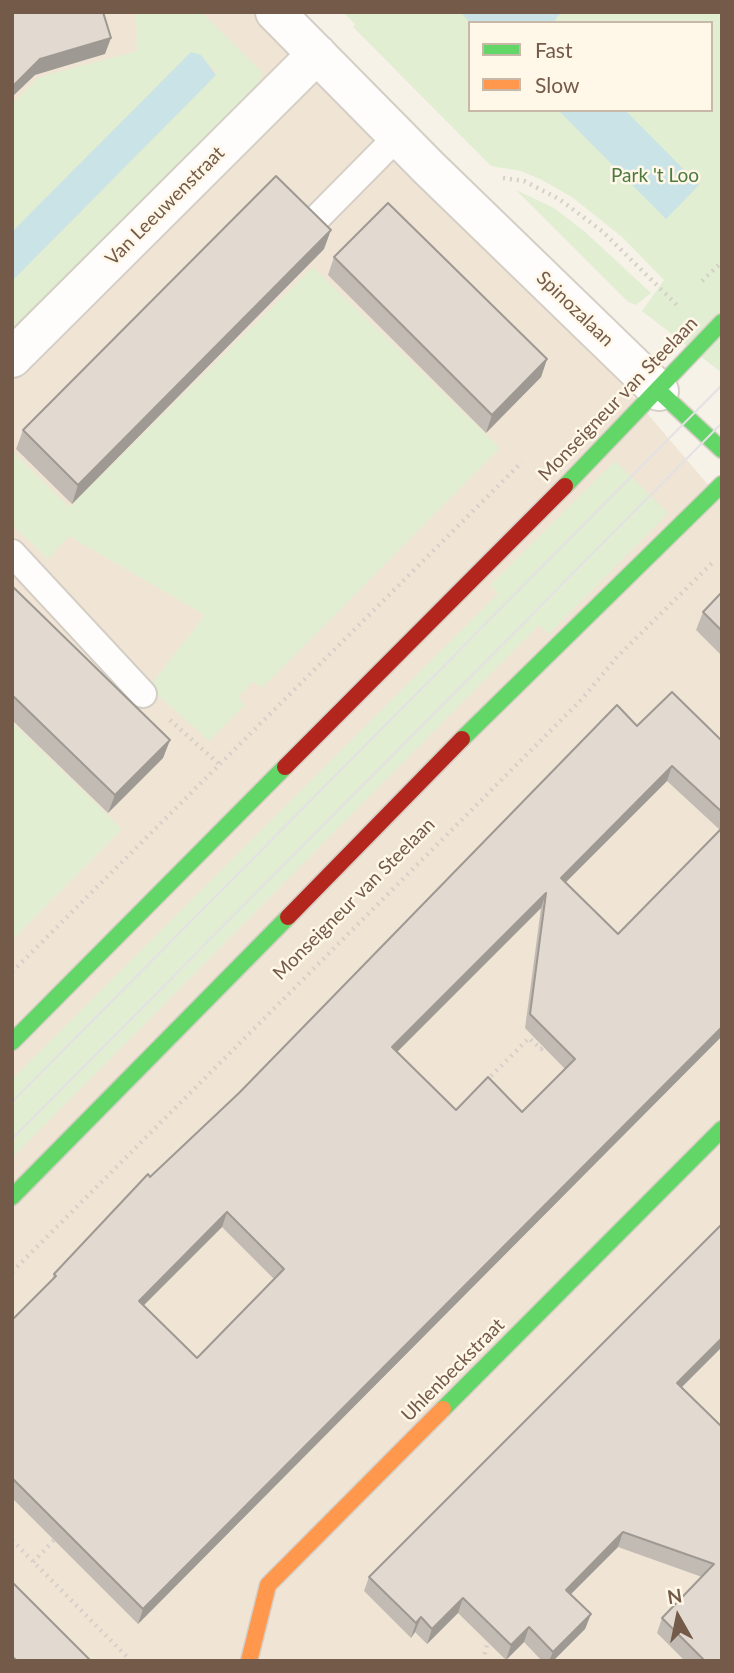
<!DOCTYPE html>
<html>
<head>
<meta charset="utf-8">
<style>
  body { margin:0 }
  #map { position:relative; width:734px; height:1673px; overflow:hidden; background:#f6f2e8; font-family:Lato,sans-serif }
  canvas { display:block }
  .frame { position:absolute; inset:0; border:14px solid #745a48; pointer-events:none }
  .legend { position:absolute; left:468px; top:21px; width:245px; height:91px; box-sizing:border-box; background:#fff7e8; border:2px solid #c7b8a8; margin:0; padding:9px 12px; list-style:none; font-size:21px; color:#745a48 }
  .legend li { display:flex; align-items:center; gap:14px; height:35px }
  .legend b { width:35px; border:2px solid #c7b8a8 }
  .north { position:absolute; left:643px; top:1582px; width:70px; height:70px; -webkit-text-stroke:5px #fff7e8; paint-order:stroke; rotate:351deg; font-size:19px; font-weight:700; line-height:28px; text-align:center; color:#745a48 }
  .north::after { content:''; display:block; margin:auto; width:24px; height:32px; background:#745a48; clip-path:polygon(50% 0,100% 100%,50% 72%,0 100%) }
</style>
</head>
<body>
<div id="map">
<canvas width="734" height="1673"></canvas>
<div class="frame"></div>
<ul class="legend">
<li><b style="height:9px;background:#63d668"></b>Fast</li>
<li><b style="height:9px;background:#ff974d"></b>Slow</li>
</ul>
<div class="north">N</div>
</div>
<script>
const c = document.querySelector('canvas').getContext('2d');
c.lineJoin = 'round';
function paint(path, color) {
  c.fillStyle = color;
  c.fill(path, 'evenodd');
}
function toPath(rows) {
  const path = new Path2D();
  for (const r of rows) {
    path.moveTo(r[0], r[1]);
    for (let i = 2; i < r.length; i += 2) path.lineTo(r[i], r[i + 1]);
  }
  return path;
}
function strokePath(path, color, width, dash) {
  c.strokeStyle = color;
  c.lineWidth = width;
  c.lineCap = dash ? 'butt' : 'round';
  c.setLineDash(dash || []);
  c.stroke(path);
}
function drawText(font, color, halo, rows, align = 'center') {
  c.font = font + ' Lato,sans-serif';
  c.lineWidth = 5;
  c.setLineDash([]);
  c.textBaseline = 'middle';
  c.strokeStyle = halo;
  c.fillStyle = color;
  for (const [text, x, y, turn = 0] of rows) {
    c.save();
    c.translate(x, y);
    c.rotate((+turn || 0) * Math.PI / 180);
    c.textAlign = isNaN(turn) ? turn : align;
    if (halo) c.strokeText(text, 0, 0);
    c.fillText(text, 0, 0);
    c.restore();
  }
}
const residential = toPath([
  [12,12,259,12,576,330,722,501,722,1661,12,1661]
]);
const green = toPath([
  [136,12,201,12,263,73,258,85,12,330,12,281,216,75,215,70,191,52,12,232,12,104,39,77,137,51],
  [343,12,722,12,722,373,642,311,664,280,622,237,572,197,542,180,521,171,491,166,353,27,355,24],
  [470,23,711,23,711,110,470,110],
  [516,190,554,208,584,231,651,293,636,305,628,302],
  [313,267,500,448,262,688,253,681,238,697,245,705,209,741,149,687,205,615,69,536,48,559,12,525,12,451,69,507],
  [615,461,668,513,549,634,539,625,12,1158,12,1079,498,594,490,585],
  [12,722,122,829,12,940]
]);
const water = toPath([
  [460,12,561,12,553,23,471,23],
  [191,52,201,55,216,75,12,281,12,232],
  [558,110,625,110,699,185,666,219]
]);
const path = toPath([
  [503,178,524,181,559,199,602,231,679,307],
  [702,281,722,262],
  [170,720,219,764],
  [12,972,522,462],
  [486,1081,529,1038,541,1049,547,1043],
  [12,1272,582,699,617,657,712,563],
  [12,1540,131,1661],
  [33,1562,56,1538],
  [483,1661,489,1636]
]);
const lane = toPath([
  [315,220,398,136],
  [12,553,143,694]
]);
const street = toPath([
  [275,12,429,168,659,391],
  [12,358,317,54]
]);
const fast = toPath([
  [659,391,722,450],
  [565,486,722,322],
  [462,739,722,484],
  [12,1042,285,767],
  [12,1197,288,917],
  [443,1409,722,1129]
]);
const slow = toPath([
  [249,1661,268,1585,443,1409]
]);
const jam = toPath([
  [285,767,565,486],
  [288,917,462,739]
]);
const tram = toPath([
  [12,1102,722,385],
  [12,1139,722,423]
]);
const wall = toPath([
  [324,249,72,504,16,449,23,430],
  [334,257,547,359,541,377,486,433,328,275],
  [12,586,170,740,163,758,108,813,12,720],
  [722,592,722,656,696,630,703,612],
  [637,726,722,741,722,1036,138,1624,12,1498,12,1320,52,1280,54,1274,150,1177],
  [667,781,720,830,618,934,566,882],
  [541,908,525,1028,565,1069,522,1112,456,1110,397,1052],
  [222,1227,274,1279,197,1358,143,1306],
  [682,1387,722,1427,722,1661,685,1661,657,1633,662,1618,702,1577,618,1547,570,1595,591,1614,585,1629,553,1661,542,1661,524,1642,506,1660,458,1613,427,1644,415,1632,411,1638,364,1591,369,1577]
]);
const shadedWall = toPath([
  [111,38,105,54,35,75,12,97,12,87,40,59],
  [331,230,324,249,72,504,78,485],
  [547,359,541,377,486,433,492,415],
  [170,740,163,758,108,813,115,795],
  [672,766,667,781,556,892,561,878],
  [546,893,541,908,387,1062,392,1047],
  [722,1027,722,1036,138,1624,143,1609],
  [227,1212,222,1227,133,1316,139,1301],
  [722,1338,722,1347,672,1397,677,1383],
  [623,1532,618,1547,560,1605,566,1590],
  [463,1598,458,1613,427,1644,432,1629],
  [591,1614,585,1629,553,1661,549,1661,553,1652],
  [421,1617,415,1632,411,1638,416,1623],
  [529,1627,524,1642,506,1660,511,1645]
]);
const building = toPath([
  [12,12,103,12,111,38,40,59,12,87,12,12],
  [276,176,331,230,78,485,23,430,276,176],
  [388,203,547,359,492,415,334,257,388,203],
  [12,586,170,740,115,795,12,695,12,586],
  [722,592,722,631,703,612,722,592],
  [672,692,722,741,722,812,672,766,561,878,618,934,722,828,722,1027,143,1609,12,1478,12,1320,56,1276,54,1274,148,1174,150,1177,239,1093,617,705,637,726,672,692],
  [546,893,530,1014,575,1059,522,1112,488,1077,456,1110,392,1047,546,893],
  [227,1212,284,1269,197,1358,139,1301,227,1212],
  [722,1224,722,1338,677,1383,722,1427,722,1661,705,1661,662,1618,714,1564,623,1532,566,1590,591,1614,553,1652,529,1627,511,1645,463,1598,432,1629,421,1617,416,1623,369,1577,722,1224],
  [12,1582,91,1661,17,1661,12,1656,12,1582]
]);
const parkNames = [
  ["Park 't Loo",655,176]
];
const streetNames = [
  ["Van Leeuwenstraat",165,206,-45],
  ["Spinozalaan",575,309,44],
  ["Monseigneur van Steelaan",618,399,-46],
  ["Monseigneur van Steelaan",354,899,-45],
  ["Uhlenbeckstraat",453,1370,-45]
];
paint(residential, '#f0e5d5');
paint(green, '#e1eed2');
paint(water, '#c9e3e7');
strokePath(lane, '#d4cec5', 30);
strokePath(street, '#d4cec5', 42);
strokePath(fast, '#d5cec4', 19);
strokePath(slow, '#d5cec4', 19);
strokePath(jam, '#d5cec4', 19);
strokePath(path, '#d7d0c9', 4.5, [2, 5]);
strokePath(lane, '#fefdfc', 26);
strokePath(street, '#fefdfc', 38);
strokePath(fast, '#63d668', 16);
strokePath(slow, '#ff974d', 16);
strokePath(jam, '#b3261e', 16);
strokePath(tram, '#e4e1e4', 2);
paint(wall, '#c2bbb3');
paint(shadedWall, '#9e9992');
paint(building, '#e2dad0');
strokePath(building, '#9e9992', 2);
drawText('19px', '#4d7a40', '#fff7e8', parkNames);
drawText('19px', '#745a48', '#fff7e8', streetNames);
</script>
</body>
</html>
